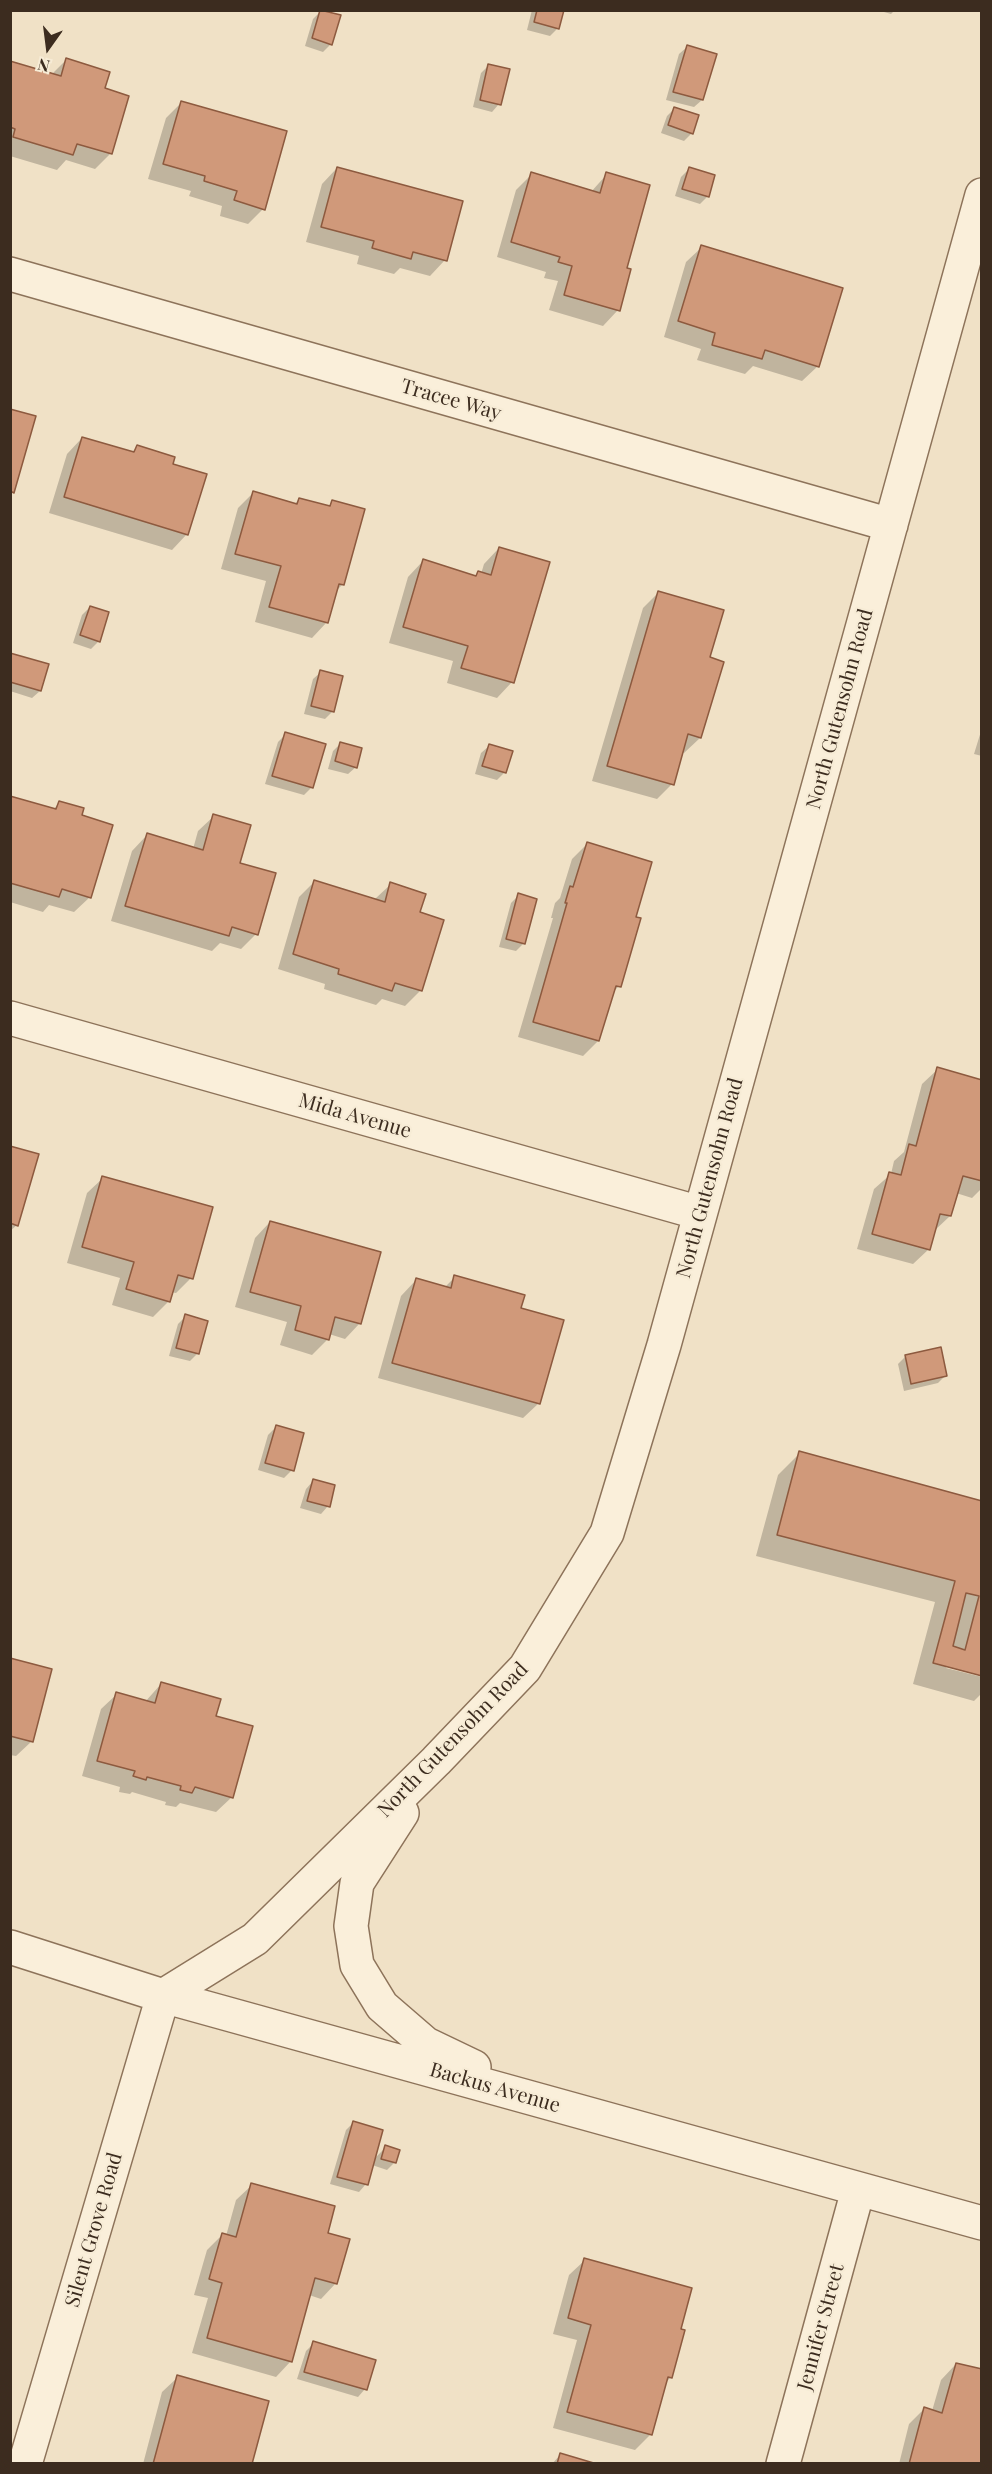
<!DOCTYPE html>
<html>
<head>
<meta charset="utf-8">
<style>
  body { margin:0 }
  #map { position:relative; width:992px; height:2474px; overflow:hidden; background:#f0e1c6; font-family:"Playfair Display",serif }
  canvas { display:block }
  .frame { position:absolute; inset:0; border:12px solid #3c2c1f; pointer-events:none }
  .north { position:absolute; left:18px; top:18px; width:60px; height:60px; -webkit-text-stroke:4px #f7ecd6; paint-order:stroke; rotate:194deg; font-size:16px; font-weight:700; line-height:24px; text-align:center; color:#3c2c1f }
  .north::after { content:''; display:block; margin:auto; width:21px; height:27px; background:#3c2c1f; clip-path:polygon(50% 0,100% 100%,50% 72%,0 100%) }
</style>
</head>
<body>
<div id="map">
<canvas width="992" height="2474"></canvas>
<div class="frame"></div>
<div class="north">N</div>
</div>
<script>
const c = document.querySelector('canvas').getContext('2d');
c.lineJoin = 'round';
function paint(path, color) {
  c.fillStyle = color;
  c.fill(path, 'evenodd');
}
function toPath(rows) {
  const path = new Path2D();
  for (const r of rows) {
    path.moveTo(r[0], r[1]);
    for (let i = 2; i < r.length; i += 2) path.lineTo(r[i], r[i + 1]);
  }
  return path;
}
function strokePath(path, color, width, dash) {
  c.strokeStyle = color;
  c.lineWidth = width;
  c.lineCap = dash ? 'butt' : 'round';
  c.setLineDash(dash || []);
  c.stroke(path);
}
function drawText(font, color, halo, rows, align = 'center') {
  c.font = font + ' "Playfair Display",serif';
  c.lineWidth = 4.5;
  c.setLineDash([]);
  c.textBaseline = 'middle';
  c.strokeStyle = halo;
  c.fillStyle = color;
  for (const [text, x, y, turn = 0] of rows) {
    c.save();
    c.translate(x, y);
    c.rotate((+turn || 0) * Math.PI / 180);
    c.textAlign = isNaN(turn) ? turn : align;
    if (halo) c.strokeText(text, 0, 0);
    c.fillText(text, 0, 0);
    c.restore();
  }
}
const shadow = toPath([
  [532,10,563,10,558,28,550,36,527,30],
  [877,10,895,10,891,14],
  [321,11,331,44,323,52,305,46,313,19],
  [687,47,702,100,694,107,666,100,679,54],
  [66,60,103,89,127,97,110,154,95,169,66,160,57,170,10,156,10,62,51,75],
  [488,66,499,104,492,112,473,107,481,73],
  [181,103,263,209,248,224,220,216,222,206,189,196,191,191,148,179,166,118],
  [674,109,692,133,684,141,661,133,667,116],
  [337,168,445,260,430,276,400,268,394,274,357,264,359,256,306,242,322,184],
  [689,169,708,196,700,204,675,196,681,177],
  [532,174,591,192,607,174,626,270,618,310,603,326,549,310,558,281,544,278,546,272,497,257,516,190],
  [702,247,818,366,802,381,753,366,745,374,697,360,701,349,664,337,686,262],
  [82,438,131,453,137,447,171,465,187,534,172,550,49,513,67,454],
  [253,493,294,505,299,499,327,507,333,502,343,584,335,592,327,622,312,638,255,622,266,581,221,569,238,508],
  [499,548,512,682,497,698,447,683,453,661,389,643,408,577,423,561,474,577,478,573,481,574,484,564],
  [659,592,708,658,722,663,700,738,684,753,682,752,672,784,657,799,592,781,643,608],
  [90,607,99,641,91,649,73,643,82,615],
  [10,655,40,691,32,698,10,691],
  [321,672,333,711,325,719,304,714,313,679],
  [982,728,982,756,974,754],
  [286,734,312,787,304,795,265,784,278,742],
  [340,744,356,767,348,774,328,769,333,751],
  [489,746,505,772,497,780,475,774,481,753],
  [10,797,53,810,59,803,80,816,90,897,74,912,49,905,43,912,10,902],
  [214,816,238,864,256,934,241,949,220,943,212,951,111,921,132,851,147,835,193,849,198,831],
  [587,844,634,918,619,986,612,993,598,1041,583,1056,518,1037,553,918,551,918,555,903,560,898,572,859],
  [314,882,375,899,391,884,418,913,421,990,405,1006,382,999,376,1005,324,989,325,984,278,969,299,897],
  [519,895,524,943,516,951,499,947,511,903],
  [938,1069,982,1081,982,1188,972,1198,956,1193,950,1216,933,1232,929,1249,913,1264,857,1249,874,1189,891,1174,894,1161,904,1152,922,1084],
  [10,1147,17,1225,10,1231],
  [103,1178,191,1278,176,1293,171,1292,169,1301,153,1317,112,1305,120,1278,67,1263,87,1193],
  [270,1222,360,1323,345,1339,329,1334,328,1339,312,1355,280,1345,287,1322,235,1307,255,1238],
  [455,1277,519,1309,539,1403,523,1418,378,1378,401,1296,416,1280,444,1288],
  [186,1316,198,1353,190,1361,169,1356,178,1324],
  [906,1356,946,1375,938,1383,904,1391,898,1364],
  [276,1427,292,1470,284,1478,258,1470,268,1435],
  [800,1453,982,1502,982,1674,948,1665,946,1668,982,1677,982,1693,974,1701,913,1684,935,1602,756,1556,778,1475],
  [313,1481,328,1506,321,1514,300,1508,306,1489],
  [10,1659,32,1741,16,1756,10,1755],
  [161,1684,215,1717,232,1797,216,1812,180,1803,176,1807,165,1805,166,1802,132,1792,130,1794,119,1792,120,1787,82,1776,101,1709,117,1694,145,1702],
  [354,2122,374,2159,386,2147,395,2162,387,2170,372,2165,366,2184,359,2192,330,2184,346,2130],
  [252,2185,326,2234,336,2283,321,2299,309,2295,291,2361,276,2377,192,2353,208,2298,194,2295,207,2250,222,2235,226,2236,236,2200],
  [585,2260,683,2331,670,2378,665,2383,651,2434,635,2450,553,2428,577,2340,553,2334,569,2275],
  [314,2343,365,2389,358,2397,297,2379,306,2351],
  [956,2364,982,2464,899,2464,909,2424,924,2409,932,2411,941,2380],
  [178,2377,250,2464,143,2464,162,2392],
  [560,2455,591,2464,552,2464]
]);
const building = toPath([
  [320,10,341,15,332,45,312,38,320,10],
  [537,10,564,10,559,29,534,22,537,10],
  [687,45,717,54,703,100,673,92,687,45],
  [66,58,110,72,105,88,129,96,112,154,77,144,73,155,13,137,15,129,10,127,10,61,61,76,66,58],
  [488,64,510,69,501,105,480,100,488,64],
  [181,101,287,131,265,210,234,200,237,191,204,181,205,176,163,164,181,101],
  [674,107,699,115,693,134,668,125,674,107],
  [337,167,463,201,447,261,413,252,411,259,372,248,374,241,321,227,337,167],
  [689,167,715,175,709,197,682,189,689,167],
  [531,172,600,193,606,172,650,185,627,268,631,269,620,311,564,295,572,266,558,262,560,257,511,242,531,172],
  [701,245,843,288,819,367,765,350,762,359,712,345,715,333,678,321,701,245],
  [10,409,36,416,14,493,10,491,10,409],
  [82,437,134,452,137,445,175,457,173,464,207,474,188,535,64,497,82,437],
  [253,491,297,504,299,498,330,506,332,500,365,509,344,585,339,584,328,623,269,607,281,566,235,554,253,491],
  [499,547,550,562,514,683,461,668,468,646,403,627,423,559,476,576,478,571,491,575,499,547],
  [658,591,724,610,710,657,724,662,701,738,688,734,674,785,607,766,658,591],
  [90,606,109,612,100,642,80,635,90,606],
  [10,653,49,664,41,691,10,682,10,653],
  [320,670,343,676,334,712,311,706,320,670],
  [285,732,326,744,313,788,272,776,285,732],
  [340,742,362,748,357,768,335,761,340,742],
  [489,744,513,751,506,773,482,766,489,744],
  [10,796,56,809,59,801,84,808,82,815,113,825,91,898,62,889,59,897,10,883,10,796],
  [213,814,251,825,240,863,276,873,258,935,232,927,229,936,125,906,147,833,203,850,213,814],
  [587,842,652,862,636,917,641,918,621,987,616,986,599,1041,533,1022,567,903,565,903,570,886,573,887,587,842],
  [314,880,385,902,390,882,426,894,420,912,444,920,422,991,395,983,392,991,338,974,339,969,293,954,314,880],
  [518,893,537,899,525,944,506,939,518,893],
  [937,1067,982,1080,982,1181,963,1176,951,1216,940,1214,930,1250,872,1234,889,1172,901,1175,909,1144,916,1146,937,1067],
  [10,1146,39,1154,18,1226,10,1223,10,1146],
  [102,1176,213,1207,193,1279,178,1275,170,1302,126,1289,134,1262,82,1247,102,1176],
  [270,1221,381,1252,361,1324,335,1317,329,1340,295,1330,301,1306,250,1292,270,1221],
  [454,1275,525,1295,521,1308,564,1320,540,1404,392,1363,416,1278,451,1288,454,1275],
  [185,1314,208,1321,199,1354,176,1348,185,1314],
  [941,1347,947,1376,911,1384,905,1355,941,1347],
  [276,1425,304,1433,294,1471,265,1463,276,1425],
  [799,1451,982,1501,982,1676,933,1663,955,1581,777,1535,799,1451],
  [966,1593,979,1596,965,1650,953,1646,966,1593],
  [313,1479,335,1485,330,1507,307,1501,313,1479],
  [10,1658,52,1669,33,1742,10,1736,10,1658],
  [161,1682,221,1699,216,1716,253,1726,233,1798,195,1787,192,1793,180,1790,181,1786,147,1777,146,1780,133,1776,135,1771,97,1761,116,1692,155,1703,161,1682],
  [353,2121,383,2130,368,2185,337,2177,353,2121],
  [385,2145,400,2150,396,2163,381,2159,385,2145],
  [251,2183,335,2206,328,2233,350,2239,337,2284,315,2278,292,2362,207,2338,222,2283,209,2279,222,2233,236,2237,251,2183],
  [584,2258,692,2288,681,2329,685,2330,672,2378,668,2377,652,2435,567,2412,591,2325,568,2318,584,2258],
  [313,2341,376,2360,367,2390,304,2372,313,2341],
  [956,2363,982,2369,982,2464,909,2464,924,2407,942,2413,956,2363],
  [177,2375,269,2401,252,2464,153,2464,177,2375],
  [560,2453,597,2464,557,2464,560,2453]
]);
const minor = toPath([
  [10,274,891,525],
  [10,1018,700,1213],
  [402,1813,357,1883,351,1926,357,1965,382,2006,426,2044,474,2067],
  [10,1947,163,1996,982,2223],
  [163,1996,255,1939,436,1761,525,1668,607,1533,664,1345,982,195],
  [25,2464,163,1996],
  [783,2464,858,2190]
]);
const streetNames = [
  ["Tracee Way",451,400,16],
  ["North Gutensohn Road",840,709,-75],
  ["Mida Avenue",355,1116,16],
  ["North Gutensohn Road",710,1178,-75],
  ["North Gutensohn Road",453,1740,-46],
  ["Backus Avenue",495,2088,16],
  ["Silent Grove Road",94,2230,-74],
  ["Jennifer Street",821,2327,-75]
];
paint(shadow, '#0003');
paint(building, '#d0997a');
strokePath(building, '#8d5a3f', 1.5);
strokePath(minor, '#8d735a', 36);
strokePath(minor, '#faefda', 33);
drawText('20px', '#3c2c1f', '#f7ecd6', streetNames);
</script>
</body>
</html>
